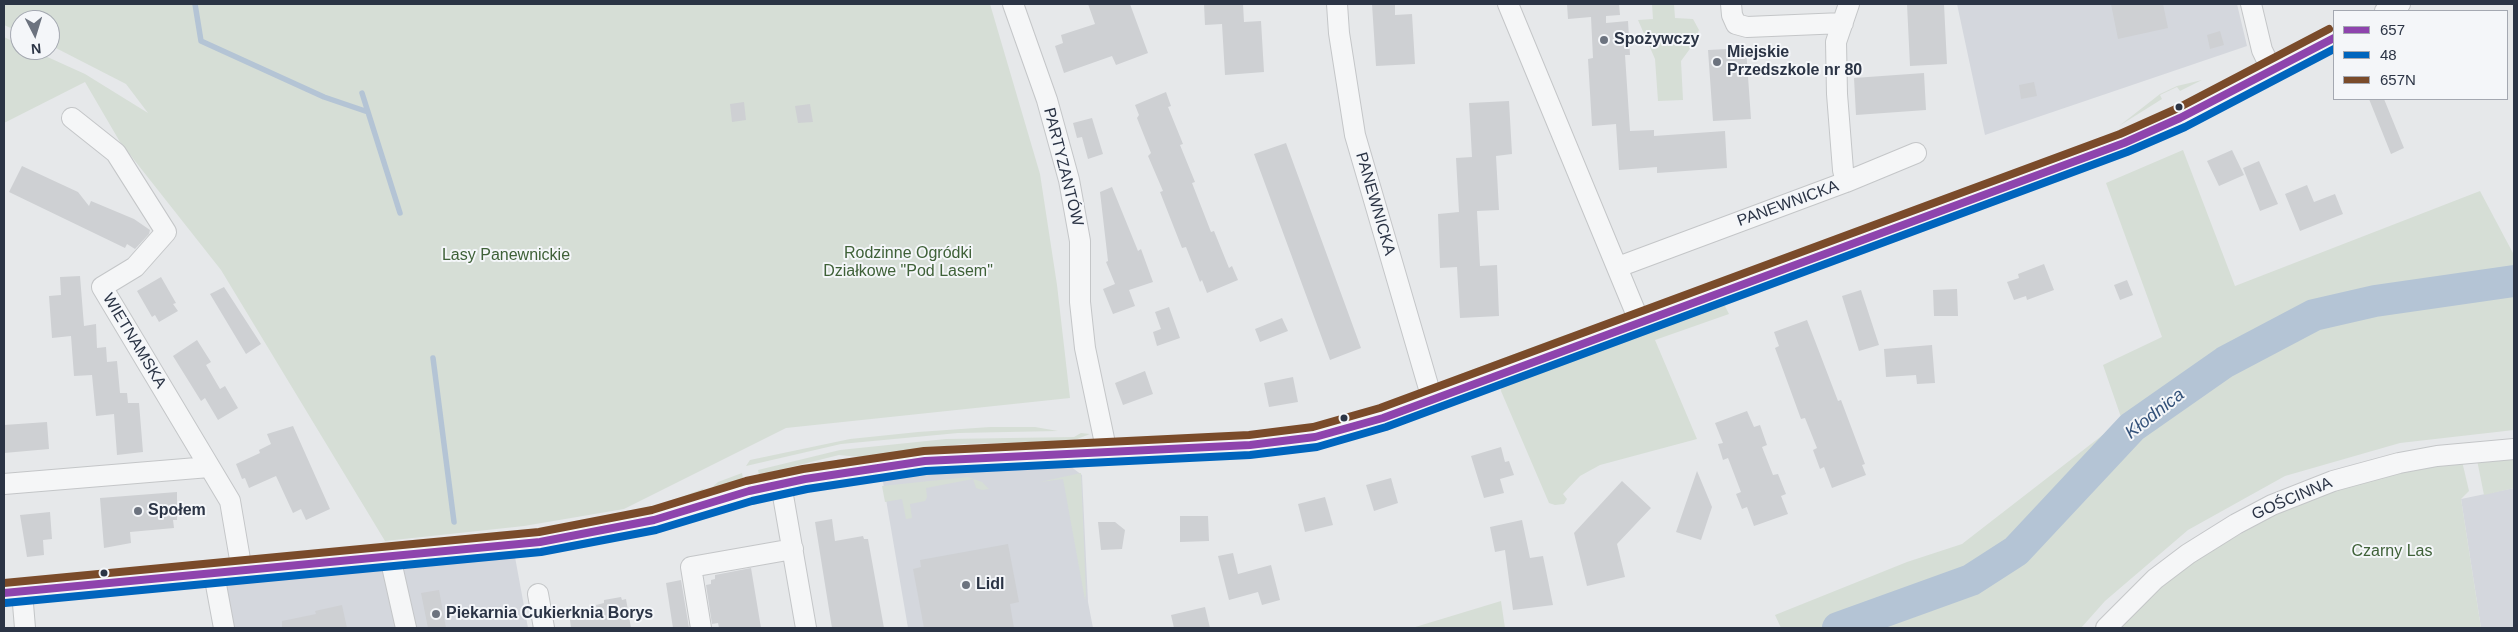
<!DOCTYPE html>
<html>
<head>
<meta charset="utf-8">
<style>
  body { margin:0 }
  #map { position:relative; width:2518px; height:632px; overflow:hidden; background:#e6e8ea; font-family:Helvetica,sans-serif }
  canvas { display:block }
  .frame { position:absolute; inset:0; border:5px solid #2b3445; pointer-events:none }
  .legend { position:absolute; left:2333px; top:10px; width:175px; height:90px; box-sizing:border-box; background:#f4f6f9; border:1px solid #a4a8b1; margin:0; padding:6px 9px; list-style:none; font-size:15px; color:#2b3445 }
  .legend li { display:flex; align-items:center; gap:10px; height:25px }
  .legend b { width:25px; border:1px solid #a4a8b1 }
  .north { position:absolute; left:10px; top:10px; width:50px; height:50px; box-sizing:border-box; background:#f4f6f9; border:1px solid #a4a8b1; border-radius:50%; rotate:175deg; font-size:14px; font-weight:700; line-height:20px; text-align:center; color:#2b3445 }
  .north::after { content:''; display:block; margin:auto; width:18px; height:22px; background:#6c737f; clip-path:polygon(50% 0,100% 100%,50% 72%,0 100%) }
</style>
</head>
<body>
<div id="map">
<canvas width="2518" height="632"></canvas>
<div class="frame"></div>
<ul class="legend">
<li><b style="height:6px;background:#8e44ad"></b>657</li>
<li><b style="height:6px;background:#0065bd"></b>48</li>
<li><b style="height:6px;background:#7a4b2a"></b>657N</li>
</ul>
<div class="north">N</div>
</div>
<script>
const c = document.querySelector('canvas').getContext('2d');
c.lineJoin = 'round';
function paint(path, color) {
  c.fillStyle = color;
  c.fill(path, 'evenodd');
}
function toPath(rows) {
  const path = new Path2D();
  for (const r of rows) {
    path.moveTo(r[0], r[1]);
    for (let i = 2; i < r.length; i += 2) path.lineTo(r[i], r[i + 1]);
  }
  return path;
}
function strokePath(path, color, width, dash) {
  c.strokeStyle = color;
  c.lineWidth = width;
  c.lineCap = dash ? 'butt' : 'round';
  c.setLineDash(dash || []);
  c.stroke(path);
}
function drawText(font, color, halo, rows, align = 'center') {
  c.font = font + ' Helvetica,sans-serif';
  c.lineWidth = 4;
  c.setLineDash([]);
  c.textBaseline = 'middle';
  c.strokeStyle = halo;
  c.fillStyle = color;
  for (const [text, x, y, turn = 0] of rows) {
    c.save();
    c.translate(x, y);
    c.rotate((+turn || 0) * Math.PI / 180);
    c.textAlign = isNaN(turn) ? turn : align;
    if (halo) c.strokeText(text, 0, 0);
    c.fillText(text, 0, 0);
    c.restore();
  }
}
const built = toPath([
  [1957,4,2237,4,2247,46,1985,135],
  [1062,460,1082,475,1088,602,1093,628,908,628,882,476,928,468],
  [2514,488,2514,628,2481,628,2461,499],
  [515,557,528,628,230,628,223,585]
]);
const green = toPath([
  [4,4,990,4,1040,174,1057,285,1070,398,786,428,624,509,524,526,385,541,221,270,120,142,85,82,4,123,4,37,20,45,20,50,32,50,85,74,148,113,126,84,50,45,50,20,20,20,20,32,4,25],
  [1652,4,1674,4,1675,18,1693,19,1699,30,1692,46,1681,61,1683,100,1658,101,1655,59,1638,20,1653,19],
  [2202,80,2180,91,2177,87,2160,95,2162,99,2119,126,2160,94,2177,86],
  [2117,134,2114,137,1774,262,1774,261],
  [2183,150,2235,286,2480,191,2514,255,2514,274,2381,289,2312,304,2205,361,2119,432,2009,547,1953,579,1826,628,1781,628,1775,615,1907,562,1962,544,2122,420,2103,365,2162,337,2106,183],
  [2514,287,2514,430,2400,443,2285,476,2188,530,2105,601,2081,628,1859,628,1968,589,2009,566,2031,545,2136,430,2228,367,2314,324,2371,309],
  [1719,304,1725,306,1729,314,1655,340,1697,439,1600,465,1580,476,1563,494,1567,499,1564,504,1555,505,1549,503,1501,391,1502,384],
  [1614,321,1615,322,1459,380,1458,375,1562,336],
  [990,427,1035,427,1058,431,958,433,841,444,746,466,750,460,850,439,918,432],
  [1081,433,1090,434,1072,441,963,444,860,457,839,455,759,475,758,470,840,450,946,439,1074,437],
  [2514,457,2514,488,2484,495,2477,460],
  [2462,461,2469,491,2461,499,2481,628,2120,628,2157,590,2187,565,2273,515,2311,498,2378,475],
  [742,473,743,478,707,492,718,482],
  [1081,473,1086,594,1085,600,1063,479,1040,482],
  [968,477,982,482,989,489,982,490,976,488,973,479,926,488,927,497,925,501,910,504,912,518,906,519,902,499,885,502,882,486],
  [705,488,695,497,680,503,615,520,615,516,663,504],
  [1501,601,1505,628,1412,628]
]);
const stream = toPath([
  [195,4,201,41,324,97,368,112],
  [362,93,400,213],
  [433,358,454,522],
  [1884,598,1893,608]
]);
const river = toPath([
  [1838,628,1971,580,2016,551,2132,427,2225,362,2314,315,2375,301,2514,281]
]);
const building = toPath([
  [1088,4,1130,4,1148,53,1116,65,1112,56,1064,73,1055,46,1063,43,1061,35,1095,24],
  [1204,4,1243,4,1244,22,1261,21,1264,72,1225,75,1222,24,1205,25],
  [1372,4,1395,4,1395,15,1412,14,1415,64,1376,66],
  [1567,4,1619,4,1620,15,1606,16,1606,23,1628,21,1630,55,1625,55,1630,131,1654,130,1654,136,1725,131,1727,168,1657,173,1657,167,1619,170,1616,124,1592,126,1588,59,1593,58,1591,17,1568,19],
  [1907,4,1944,4,1947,64,1910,66],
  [2111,4,2163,4,2168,28,2118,39],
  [2220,31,2224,45,2210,49,2207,35],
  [1746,48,1751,119,1713,121,1708,50],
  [1924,73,1926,110,1856,115,1854,78],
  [2034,82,2037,96,2021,99,2019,85],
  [1166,92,1171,106,1168,107,1183,144,1180,145,1195,182,1192,183,1211,232,1214,231,1229,268,1232,266,1238,280,1207,293,1202,280,1200,282,1186,247,1182,248,1160,192,1163,191,1148,156,1151,153,1137,118,1139,115,1135,105],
  [2369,99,2384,99,2404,148,2391,154],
  [1509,101,1512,154,1496,156,1499,210,1477,211,1480,266,1497,265,1499,316,1460,318,1457,267,1440,268,1438,214,1459,212,1456,158,1472,157,1469,103],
  [744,102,746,120,732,122,730,104],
  [810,104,813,122,798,123,795,106],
  [1092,118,1103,154,1088,159,1082,137,1077,138,1073,123],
  [1286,143,1361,348,1330,360,1254,154],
  [2232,150,2244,175,2219,186,2207,161],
  [2259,161,2278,204,2260,211,2243,168],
  [22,166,78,192,89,206,91,201,134,219,150,230,149,234,135,249,127,244,125,248,9,192],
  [2307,185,2314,202,2335,194,2343,214,2300,231,2285,194],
  [1112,187,1138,251,1141,249,1153,282,1129,290,1135,306,1113,314,1103,289,1115,284,1106,262,1108,261,1100,192],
  [2044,264,2054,290,2027,300,2026,296,2014,300,2007,282,2019,278,2018,274],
  [80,276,84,326,96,324,97,348,106,347,107,362,117,361,120,393,127,393,128,403,139,403,143,452,117,455,114,414,96,416,92,375,74,376,71,336,52,338,49,296,61,295,60,277],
  [161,277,176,303,173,304,178,311,159,322,155,315,152,317,137,291],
  [2127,280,2133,295,2120,300,2114,285],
  [224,287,261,344,246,354,210,294],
  [1957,289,1958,316,1934,316,1933,290],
  [1861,290,1879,345,1859,351,1842,296],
  [1169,307,1180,338,1157,346,1153,332,1161,329,1155,312],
  [1282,318,1288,331,1260,342,1255,329],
  [1807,320,1838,401,1841,400,1865,464,1862,465,1866,475,1832,488,1824,467,1820,469,1813,450,1817,448,1805,418,1801,419,1775,348,1779,346,1774,332],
  [197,340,211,362,206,365,220,389,225,386,238,408,218,420,205,398,201,401,173,356],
  [1932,345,1935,383,1917,384,1916,375,1886,377,1884,349],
  [1145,371,1153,394,1123,405,1115,383],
  [1293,377,1298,402,1269,407,1264,383],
  [1747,411,1754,427,1760,425,1767,445,1762,447,1773,475,1778,474,1786,494,1781,496,1788,514,1754,526,1747,507,1742,509,1736,494,1741,492,1728,458,1723,460,1718,444,1723,443,1715,423],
  [47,422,49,449,4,453,4,425],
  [293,426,330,509,306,520,301,509,293,513,276,476,249,488,245,478,242,479,236,464,260,453,259,450,271,444,267,434],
  [1501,447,1505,462,1509,461,1514,475,1500,479,1504,493,1484,498,1471,456],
  [1697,471,1712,507,1701,540,1676,532],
  [1391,478,1398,503,1374,511,1366,485],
  [1622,481,1651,508,1617,544,1625,577,1587,586,1574,533],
  [177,492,177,520,173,520,174,528,130,532,131,543,104,548,100,498],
  [1325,497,1333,525,1305,532,1298,504],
  [50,512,52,539,43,540,44,555,27,557,20,515],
  [1180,516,1208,516,1209,541,1180,542],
  [832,519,835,541,863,536,864,539,868,539,884,628,832,628,815,522],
  [1522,520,1530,558,1543,556,1553,605,1513,610,1505,550,1495,552,1490,527],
  [1098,522,1115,522,1125,530,1122,549,1101,550],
  [1008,544,1019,602,1010,604,1014,628,924,628,913,569,921,567,920,560],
  [1233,553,1238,574,1271,565,1280,600,1262,605,1258,592,1229,600,1218,556],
  [751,568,761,628,719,628,718,623,712,624,706,585,711,584,711,580,715,579,715,575],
  [681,580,689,628,673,628,666,583],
  [439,590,446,628,428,628,421,593],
  [621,597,622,600,626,599,631,628,571,628,570,620,598,616,596,605,604,603,604,600],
  [342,605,347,628,282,628,282,621,316,614,315,611],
  [1205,607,1210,628,1174,628,1171,615]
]);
const minor = toPath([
  [1013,4,1047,100,1069,180,1080,241,1080,302,1085,348,1107,453],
  [1337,4,1339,33,1355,135,1432,399],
  [1508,4,1640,323],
  [1731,4,1732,15,1736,24,1747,27,1843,23],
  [2251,4,2262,50,2272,71],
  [2385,11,2400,4],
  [72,118,116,153,166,232,135,267,102,287,230,501,242,571],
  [1846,182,1916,153],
  [1618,267,1846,182,1843,170,1837,94,1836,42,1849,4],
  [4,484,209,467],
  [781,484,806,628],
  [390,557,406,628],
  [214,574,224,628],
  [22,592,25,628],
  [4,593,540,542,654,520,749,491,805,479,925,461,1250,445,1315,437,1383,418,2124,143,2180,118,2334,38],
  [538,594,544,628],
  [701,628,691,567,793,549],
  [2106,628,2155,579,2188,554,2236,524,2272,505,2333,481,2399,463,2437,456,2514,449]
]);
const bus1 = toPath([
  [4,593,540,542,654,520,749,491,805,479,925,461,1250,445,1315,437,1383,418,2124,143,2180,118,2334,38]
]);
const bus2 = toPath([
  [5,603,541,552,656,530,752,501,807,489,926,471,1250,455,1317,447,1386,427,2127,152,2185,127,2334,49]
]);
const bus3 = toPath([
  [4,583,539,532,652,510,746,481,803,469,924,451,1249,435,1313,427,1380,408,2120,134,2176,109,2329,29]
]);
const markers = [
  [1604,40,5,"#6c737f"],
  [1717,62,5,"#6c737f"],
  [2179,107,4.5,"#2b3445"],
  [1344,418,4.5,"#2b3445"],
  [138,511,5,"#6c737f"],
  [104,573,4.5,"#2b3445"],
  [966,585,5,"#6c737f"],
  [436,614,5,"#6c737f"]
];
const poiNames = [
  ["Spożywczy",1614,40],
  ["Miejskie",1727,53],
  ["Przedszkole nr 80",1727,71],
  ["Społem",148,511],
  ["Lidl",976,585],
  ["Piekarnia Cukierknia Borys",446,614]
];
const streetNames = [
  ["PARTYZANTÓW",1063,167,76],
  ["PANEWNICKA",1375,204,74],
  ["PANEWNICKA",1788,204,-20],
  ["WIETNAMSKA",134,341,59],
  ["GOŚCINNA",2292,499,-23]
];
const parkNames = [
  ["Rodzinne Ogródki",908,254],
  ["Działkowe \"Pod Lasem\"",908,272],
  ["Lasy Panewnickie",506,256],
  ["Czarny Las",2392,552]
];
const waterNames = [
  ["Kłodnica",2155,414,-38]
];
paint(built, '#d4d7dd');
paint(green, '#d6ded6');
strokePath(stream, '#b4c4d5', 5.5);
strokePath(river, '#b4c4d5', 32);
paint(building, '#ced0d3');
strokePath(minor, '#c4c6c8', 22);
strokePath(minor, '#f5f6f7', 20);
strokePath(bus1, '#8e44ad', 8);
strokePath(bus2, '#0065bd', 8);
strokePath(bus3, '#7a4b2a', 8);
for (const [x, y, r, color] of markers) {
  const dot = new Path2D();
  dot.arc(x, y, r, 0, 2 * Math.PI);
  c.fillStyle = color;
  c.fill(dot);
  strokePath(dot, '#f4f6f9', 2);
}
drawText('bold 16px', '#2b3445', '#f4f6f9', poiNames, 'left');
drawText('16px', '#2b3445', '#f4f6f9', streetNames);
drawText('16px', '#3f6138', '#f4f6f9', parkNames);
drawText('italic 18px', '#34527a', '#f4f6f9', waterNames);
</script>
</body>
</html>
